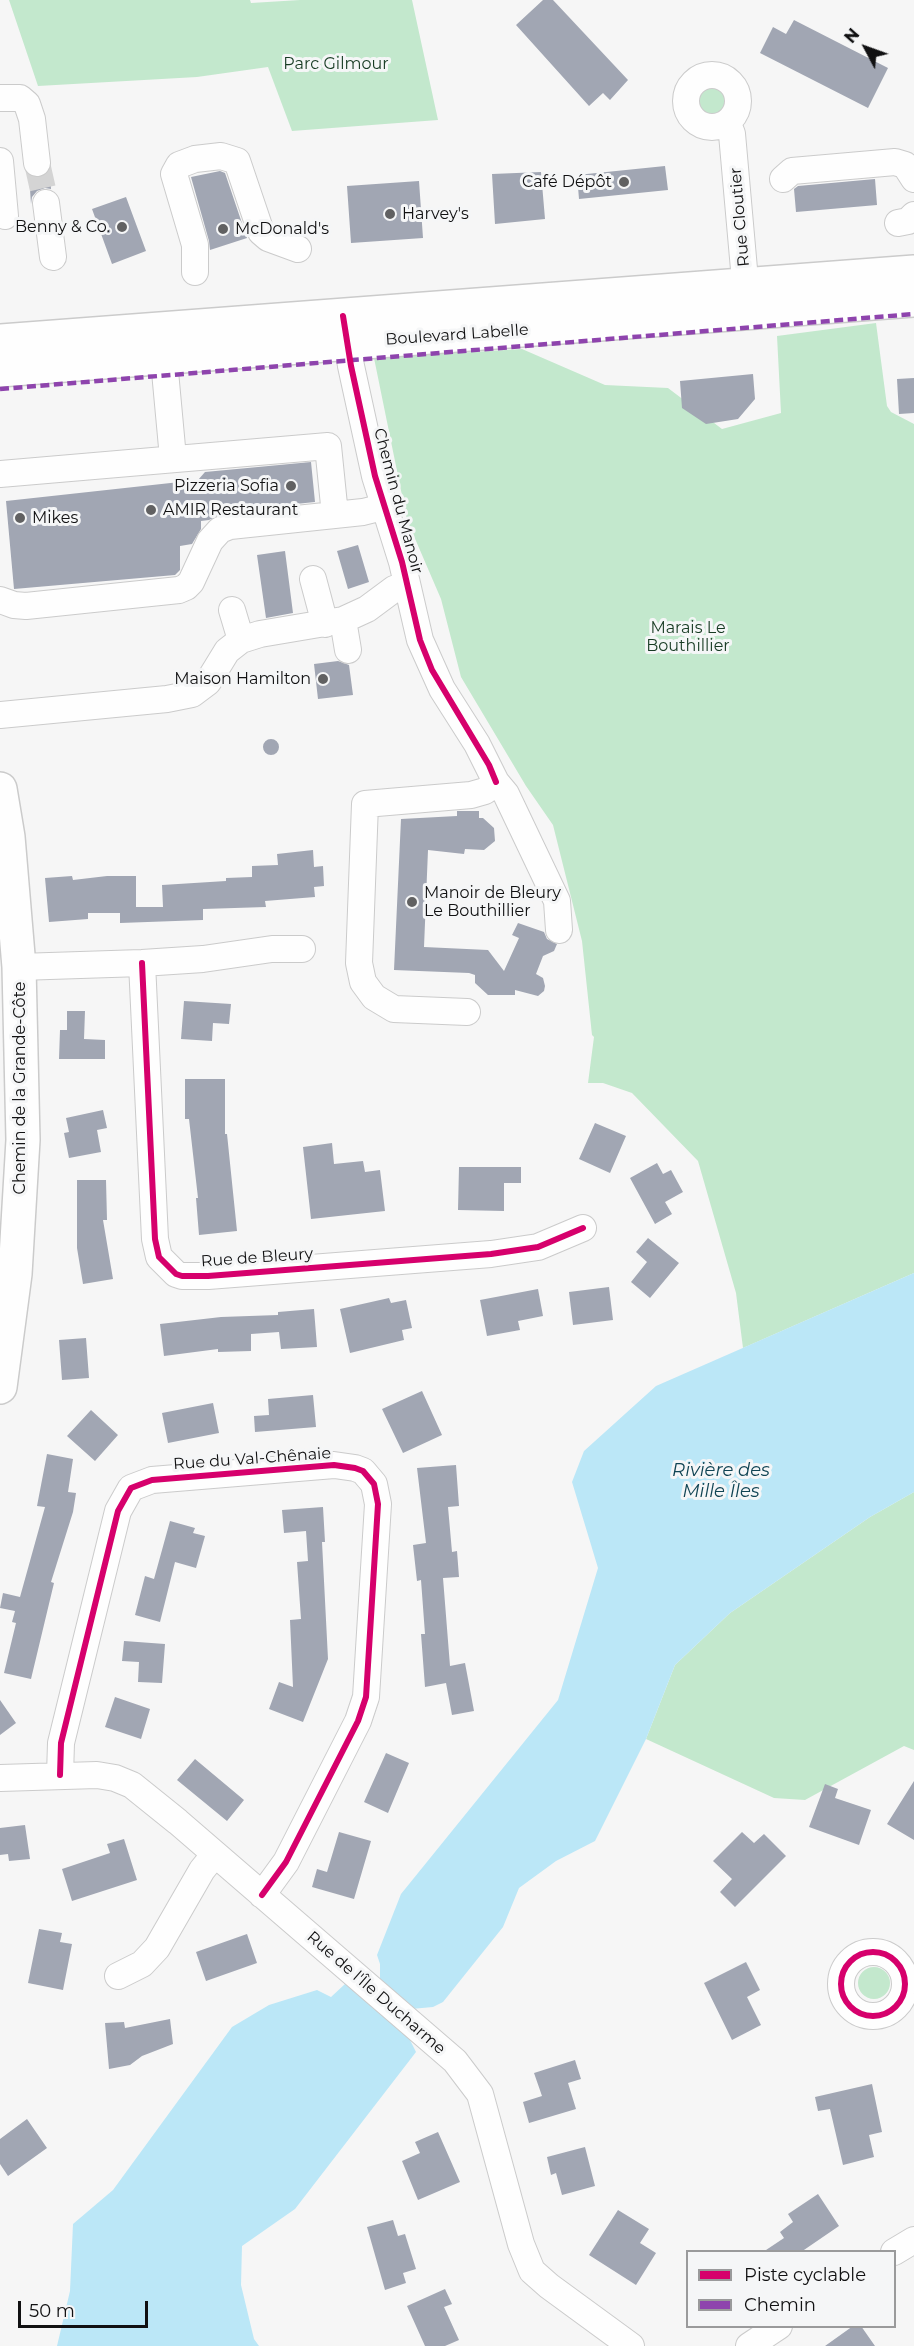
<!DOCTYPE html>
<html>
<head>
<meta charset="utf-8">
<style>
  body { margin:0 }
  #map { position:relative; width:914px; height:2346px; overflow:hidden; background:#f6f6f6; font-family:Montserrat,sans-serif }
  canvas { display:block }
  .legend { position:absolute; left:686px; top:2250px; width:210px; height:78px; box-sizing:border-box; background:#f5f6f7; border:2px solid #9a9a9b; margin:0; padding:8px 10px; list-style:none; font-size:18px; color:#111112 }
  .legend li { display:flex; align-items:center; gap:12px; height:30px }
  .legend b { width:30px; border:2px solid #9a9a9b }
  .north { position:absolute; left:836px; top:18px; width:60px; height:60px; -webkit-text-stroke:4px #f5f6f7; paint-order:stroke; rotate:311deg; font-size:16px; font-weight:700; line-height:24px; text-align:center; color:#111112 }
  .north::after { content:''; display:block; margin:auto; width:21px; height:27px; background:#111112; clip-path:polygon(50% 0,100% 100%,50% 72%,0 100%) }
  .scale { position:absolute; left:18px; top:2301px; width:130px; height:27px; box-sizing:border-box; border:3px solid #111112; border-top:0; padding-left:8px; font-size:18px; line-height:21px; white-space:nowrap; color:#111112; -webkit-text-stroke:4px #f5f6f7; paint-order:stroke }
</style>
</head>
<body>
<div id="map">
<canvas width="914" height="2346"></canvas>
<ul class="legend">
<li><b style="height:8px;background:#d6006c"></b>Piste cyclable</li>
<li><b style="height:8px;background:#8e44ad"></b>Chemin</li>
</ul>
<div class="north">N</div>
<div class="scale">50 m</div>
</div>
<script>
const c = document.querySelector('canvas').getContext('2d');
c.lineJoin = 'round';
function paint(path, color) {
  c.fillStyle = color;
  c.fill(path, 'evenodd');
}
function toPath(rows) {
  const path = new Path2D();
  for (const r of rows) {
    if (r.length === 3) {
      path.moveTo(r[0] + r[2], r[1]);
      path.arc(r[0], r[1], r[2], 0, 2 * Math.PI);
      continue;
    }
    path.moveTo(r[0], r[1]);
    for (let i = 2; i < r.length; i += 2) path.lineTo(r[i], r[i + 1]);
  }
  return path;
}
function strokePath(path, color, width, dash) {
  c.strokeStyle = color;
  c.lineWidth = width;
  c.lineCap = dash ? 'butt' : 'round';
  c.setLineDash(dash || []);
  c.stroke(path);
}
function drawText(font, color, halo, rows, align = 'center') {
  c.font = font + ' Montserrat,sans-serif';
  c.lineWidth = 6;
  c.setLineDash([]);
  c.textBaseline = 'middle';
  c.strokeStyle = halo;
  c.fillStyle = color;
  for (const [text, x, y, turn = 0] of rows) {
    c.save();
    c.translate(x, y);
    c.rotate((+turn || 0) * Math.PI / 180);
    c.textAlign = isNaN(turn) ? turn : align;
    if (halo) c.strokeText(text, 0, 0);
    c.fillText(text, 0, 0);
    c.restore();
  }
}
const green = toPath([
  [9,0,250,0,251,3,300,0,412,0,438,120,292,131,268,67,197,77,38,86],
  [712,102,15],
  [876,323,887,406,891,412,914,424,914,1273,743,1348,736,1293,698,1161,632,1093,603,1083,588,1083,594,1037,592,1035,582,941,553,825,526,786,461,677,441,599,407,520,374,358,522,349,605,385,668,388,722,429,781,413,777,336],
  [914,1492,914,1750,904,1746,805,1800,774,1798,646,1739,675,1665,730,1613,870,1517],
  [874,1983,16]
]);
const water = toPath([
  [914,1273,914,1492,870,1517,730,1613,675,1665,646,1739,595,1841,556,1861,519,1888,503,1927,443,2002,433,2007,411,2009,407,2034,416,2052,295,2209,242,2246,241,2285,254,2339,259,2346,57,2346,70,2291,73,2224,113,2190,232,2027,269,2005,317,1990,331,1997,345,1984,354,1990,380,1982,380,1964,377,1955,401,1894,558,1700,598,1568,572,1482,584,1451,656,1386]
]);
const building = toPath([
  [543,0,553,0,628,80,610,100,603,93,589,106,516,25],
  [794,20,888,68,868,108,760,53,773,27,786,34],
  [665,166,668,190,579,199,577,175],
  [50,170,51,189,45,188,37,191,32,197,31,204,29,175,39,178],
  [220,171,225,173,247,238,210,250,209,241,191,177],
  [541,172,545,219,495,224,492,174],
  [875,179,877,205,796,212,794,189,798,186],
  [419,181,423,238,351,243,347,186],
  [126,197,146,251,112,264,92,209],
  [753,374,755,399,738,419,706,424,682,408,680,381],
  [914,378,914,413,899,414,897,379],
  [311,462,315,502,228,511,209,520,201,521,201,529,192,544,180,546,180,570,175,575,14,589,6,501,198,480,205,472],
  [358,545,369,582,348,589,337,551],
  [285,551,293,613,266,618,257,555],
  [338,661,349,665,353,695,318,699,314,664],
  [271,747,8],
  [457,811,479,811,479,818,483,818,494,828,495,841,484,850,465,849,464,854,428,850,424,947,488,950,504,971,519,938,512,935,518,923,544,932,547,939,557,944,554,951,543,956,536,974,543,978,545,986,544,991,538,996,515,990,515,995,488,995,475,983,475,975,469,973,394,970,401,819,457,816],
  [313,850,314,867,323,866,324,886,314,887,315,897,265,901,266,907,203,909,203,920,120,923,120,913,88,913,88,919,49,922,45,878,72,876,73,880,107,876,136,876,136,907,163,907,162,885,226,881,226,878,252,877,252,866,278,865,277,854],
  [184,1001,231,1004,229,1024,213,1023,212,1041,181,1039],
  [67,1011,85,1011,84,1039,105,1040,105,1059,59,1059,60,1030,67,1030],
  [185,1079,225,1079,225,1134,227,1134,237,1231,199,1235,196,1198,198,1198,189,1119,185,1119],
  [103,1110,107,1128,97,1130,101,1152,69,1158,64,1133,69,1132,66,1118],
  [595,1123,626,1136,610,1173,579,1159],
  [332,1143,334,1164,363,1161,365,1172,380,1170,385,1211,311,1219,303,1147],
  [657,1163,663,1174,671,1170,683,1192,665,1202,672,1214,655,1224,630,1178],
  [459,1167,521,1167,521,1183,504,1183,504,1211,458,1210],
  [77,1180,106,1180,107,1220,103,1220,113,1279,83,1284,77,1248],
  [648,1238,679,1263,650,1298,631,1282,647,1262,636,1252],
  [609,1287,613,1320,573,1325,569,1292],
  [538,1289,543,1316,518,1321,520,1330,487,1336,480,1300],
  [389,1298,391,1303,406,1300,412,1328,402,1330,404,1340,350,1353,340,1309],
  [314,1309,317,1347,281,1349,279,1332,251,1334,251,1351,218,1352,218,1349,164,1356,160,1324,221,1317,278,1315,278,1312],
  [86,1338,89,1378,62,1380,59,1340],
  [422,1391,442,1435,403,1453,382,1409],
  [313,1395,316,1427,255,1432,254,1416,269,1415,268,1399],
  [213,1403,219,1433,168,1443,162,1413],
  [91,1410,118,1435,95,1461,67,1436],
  [47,1454,73,1459,68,1492,76,1493,73,1512,51,1582,54,1583,31,1679,4,1673,16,1623,12,1622,15,1611,0,1608,3,1593,20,1597,45,1507,37,1506],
  [456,1465,459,1506,448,1507,452,1552,457,1551,459,1577,443,1578,450,1666,465,1663,474,1711,452,1715,446,1683,425,1687,421,1634,425,1634,421,1580,417,1581,413,1545,426,1543,417,1468],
  [323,1507,325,1542,322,1542,328,1659,303,1722,269,1709,279,1682,293,1687,290,1620,301,1619,297,1562,308,1561,306,1531,284,1533,282,1510],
  [170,1521,195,1528,193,1533,205,1536,196,1568,175,1562,160,1622,135,1615,145,1576,154,1579],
  [124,1641,165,1644,162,1683,138,1682,139,1662,122,1661],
  [115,1697,150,1709,141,1739,105,1727],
  [0,1700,16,1723,0,1735],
  [386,1753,409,1763,388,1813,364,1802],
  [195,1759,244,1800,227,1821,177,1780],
  [914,1781,914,1840,887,1824],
  [825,1784,838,1789,835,1798,871,1810,859,1845,809,1827],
  [25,1825,30,1859,9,1861,8,1854,0,1855,0,1828],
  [339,1832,371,1841,354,1899,312,1887,317,1869,327,1872],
  [742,1832,754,1843,764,1834,786,1856,735,1907,720,1892,732,1879,713,1861],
  [124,1839,137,1880,72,1901,62,1869,110,1853,107,1844],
  [39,1929,62,1933,60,1942,72,1944,63,1990,28,1983],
  [247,1934,257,1963,206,1981,196,1952],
  [746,1962,760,1990,747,1997,761,2025,732,2040,704,1983],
  [170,2019,173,2044,142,2056,130,2065,109,2069,105,2023,124,2022,125,2028],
  [575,2060,581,2079,568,2083,576,2109,529,2123,523,2102,542,2096,534,2073],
  [872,2084,882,2132,869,2135,874,2157,843,2165,830,2109,818,2111,815,2097],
  [27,2119,47,2148,8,2176,0,2164,0,2139],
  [438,2132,460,2182,418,2200,402,2161,420,2153,415,2142],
  [585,2147,595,2186,562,2195,556,2173,551,2175,547,2157],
  [818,2194,839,2226,801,2252,763,2252,784,2238,780,2232,793,2222,788,2214],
  [618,2210,649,2229,640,2243,656,2253,636,2285,589,2255],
  [393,2220,398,2236,405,2234,416,2269,403,2273,406,2283,385,2290,367,2227],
  [445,2289,452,2304,444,2307,459,2340,445,2346,425,2346,407,2306],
  [853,2326,861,2326,875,2346,825,2346]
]);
const minorTunnel = toPath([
  [37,163,46,203]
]);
const minor = toPath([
  [712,101,26],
  [0,98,20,98,27,104,32,119,37,163],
  [728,123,732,134,747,303],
  [0,161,5,216],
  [783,179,792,171,895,162,905,165,914,179],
  [46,203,53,257],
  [898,223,908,221,914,215],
  [195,272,195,245,174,174,179,165,195,159,221,156,237,161,261,232,268,238,298,249],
  [345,326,351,366,375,476,402,562,420,640,442,689,477,744,496,782,506,794,557,901,559,930],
  [162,339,173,458],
  [0,474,328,446,335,515],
  [313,579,325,624],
  [0,600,14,605,26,606,179,590,186,587,191,582,210,541,220,530,230,526,363,512,383,507],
  [232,610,241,640],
  [343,620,348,650],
  [0,715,167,699,192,694,208,682,227,651,241,640,260,634,343,620,367,609,394,589,407,584],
  [142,963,155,1239,159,1257,176,1274,182,1276,208,1276,491,1254,538,1247,583,1228],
  [19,967,142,963,203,959,272,949,302,949],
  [467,1012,394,1009,374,997,363,982,359,963,365,804,471,795,485,791,496,782],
  [60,1775,61,1743,118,1511,131,1488,152,1480,334,1465,355,1468,363,1471,374,1484,378,1504,366,1697,358,1721,286,1862,262,1895],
  [0,1778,97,1775,115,1778,132,1785,178,1822,455,2061,480,2094,521,2244,532,2271,549,2286,631,2346],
  [873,1984,32],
  [118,1976,142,1964,157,1948,202,1870,215,1854],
  [894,2252,914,2240],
  [749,2346,779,2326]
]);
const major = toPath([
  [0,341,914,272],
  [0,370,914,300],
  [0,789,8,837,19,967,23,1140,15,1274,0,1387]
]);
const quiet = toPath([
  [0,389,914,314]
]);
const cycleway = toPath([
  [343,316,351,366,375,476,402,562,420,640,432,670,489,765,496,782],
  [142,963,155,1239,159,1257,176,1274,182,1276,208,1276,491,1254,538,1247,583,1228],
  [60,1775,61,1743,118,1511,131,1488,152,1480,334,1465,355,1468,363,1471,374,1484,378,1504,366,1697,358,1721,286,1862,262,1895],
  [873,1984,32]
]);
const markers = [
  [624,182,6,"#616162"],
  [390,214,6,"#616162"],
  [122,227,6,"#616162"],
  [223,229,6,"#616162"],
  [291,486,6,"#616162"],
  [151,510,6,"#616162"],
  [20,518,6,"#616162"],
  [323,679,6,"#616162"],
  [412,902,6,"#616162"]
];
const parkNames = [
  ["Parc Gilmour",336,64],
  ["Marais Le",688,628],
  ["Bouthillier",688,646]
];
const poiNames = [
  ["Café Dépôt",612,182,"right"],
  ["Harvey's",402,214],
  ["Benny & Co.",110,227,"right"],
  ["McDonald's",235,229],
  ["Pizzeria Sofia",279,486,"right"],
  ["AMIR Restaurant",163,510],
  ["Mikes",32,518],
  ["Maison Hamilton",311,679,"right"],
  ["Manoir de Bleury",424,893],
  ["Le Bouthillier",424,911]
];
const streetNames = [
  ["Rue Cloutier",740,217,-95],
  ["Boulevard Labelle",457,335,-4],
  ["Chemin du Manoir",398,501,75],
  ["Chemin de la Grande-Côte",20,1088,-90],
  ["Rue de Bleury",257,1258,-4],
  ["Rue du Val-Chênaie",252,1459,-4],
  ["Rue de l'Île Ducharme",376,1993,41]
];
const waterNames = [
  ["Rivière des",721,1471],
  ["Mille Îles",721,1492]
];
paint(green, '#c3e8cd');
paint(water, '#bbe7f7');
paint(building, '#a1a6b3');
strokePath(minorTunnel, '#d4d4d4', 26, [26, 13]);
strokePath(minor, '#cbcbcb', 28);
strokePath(major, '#cbcbcb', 36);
strokePath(minor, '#fefefe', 26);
strokePath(major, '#fefefe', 33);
strokePath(quiet, '#8e44ad', 4.5, [9, 4.5]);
strokePath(cycleway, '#d6006c', 6);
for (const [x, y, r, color] of markers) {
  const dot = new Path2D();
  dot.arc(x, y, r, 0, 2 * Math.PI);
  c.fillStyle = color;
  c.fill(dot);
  strokePath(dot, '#f5f6f7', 2);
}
drawText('16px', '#173b23', '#f5f6f7', parkNames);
drawText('16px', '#111112', '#f5f6f7', poiNames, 'left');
drawText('16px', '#111112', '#f5f6f7', streetNames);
drawText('italic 18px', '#104454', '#f5f6f7', waterNames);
</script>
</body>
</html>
